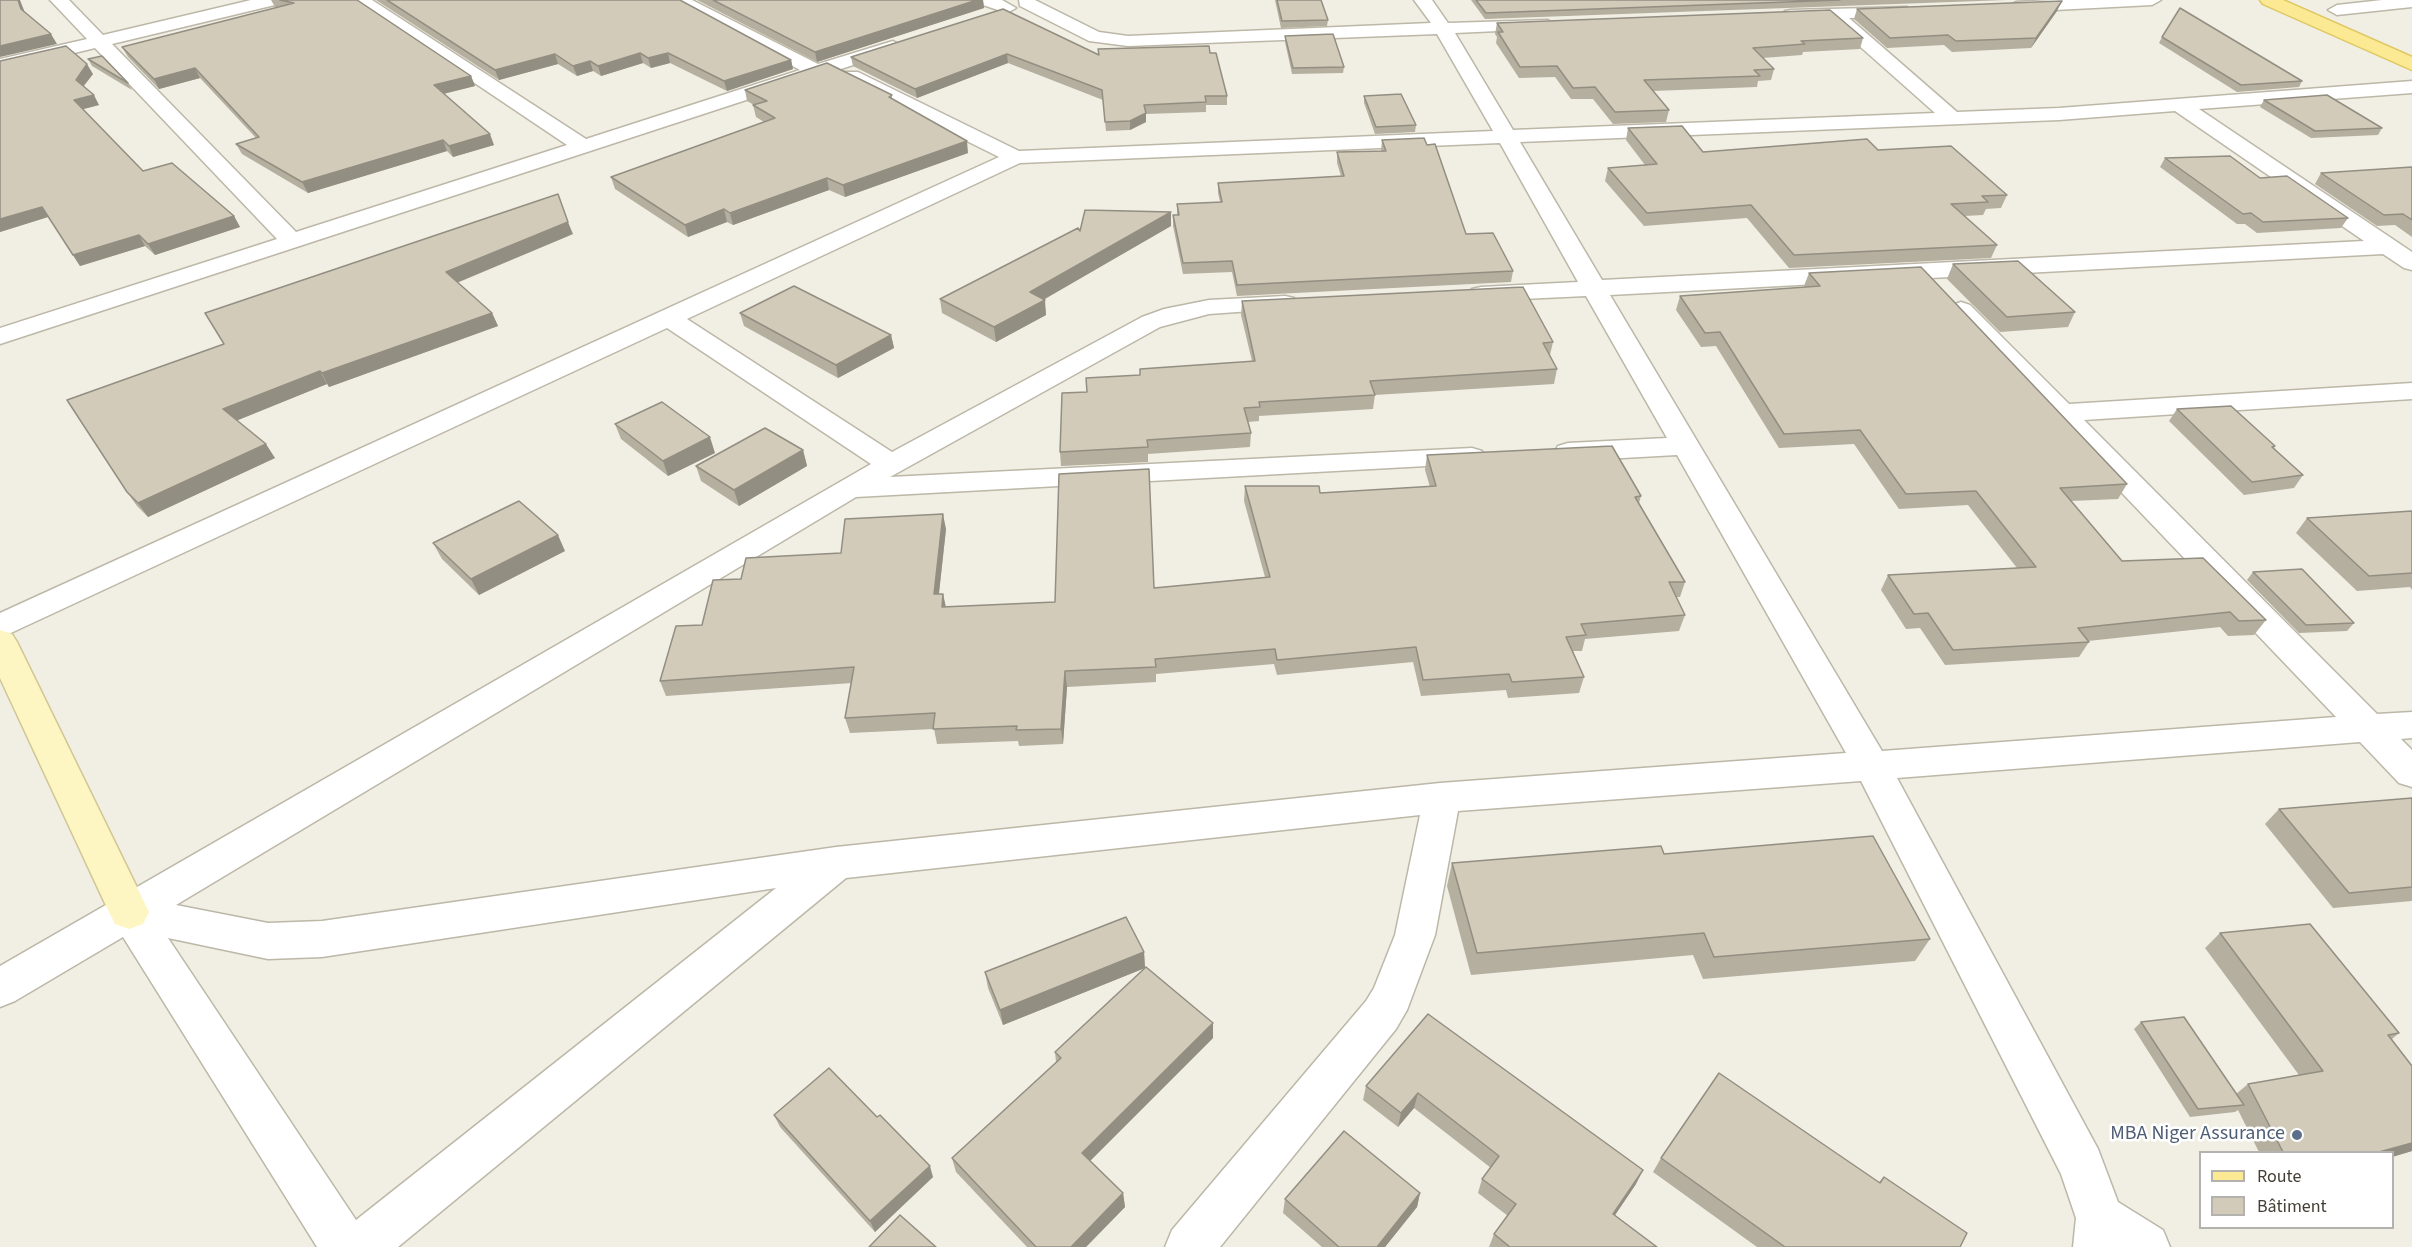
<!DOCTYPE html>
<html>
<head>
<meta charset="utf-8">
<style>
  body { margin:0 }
  #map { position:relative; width:2412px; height:1247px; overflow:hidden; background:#f1efe4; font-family:"Source Sans 3",sans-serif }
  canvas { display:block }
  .legend { position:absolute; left:2199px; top:1151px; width:195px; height:78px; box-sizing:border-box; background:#fff; border:2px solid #b4b2ae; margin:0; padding:8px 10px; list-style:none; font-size:18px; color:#433f34 }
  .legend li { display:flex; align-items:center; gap:12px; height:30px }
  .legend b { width:30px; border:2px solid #b4b2ae }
</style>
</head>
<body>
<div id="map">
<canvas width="2412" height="1247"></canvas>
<ul class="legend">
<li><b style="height:8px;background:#fbe993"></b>Route</li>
<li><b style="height:16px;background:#d2cbb9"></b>Bâtiment</li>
</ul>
</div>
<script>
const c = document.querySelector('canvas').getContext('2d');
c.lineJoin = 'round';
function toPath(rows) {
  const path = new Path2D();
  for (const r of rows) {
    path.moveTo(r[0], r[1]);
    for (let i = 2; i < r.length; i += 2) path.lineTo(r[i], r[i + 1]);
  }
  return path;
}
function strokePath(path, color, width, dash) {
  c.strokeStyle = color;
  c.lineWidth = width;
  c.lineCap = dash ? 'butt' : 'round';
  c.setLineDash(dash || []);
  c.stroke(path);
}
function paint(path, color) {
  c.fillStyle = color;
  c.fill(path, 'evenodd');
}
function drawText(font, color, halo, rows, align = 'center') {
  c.font = font + ' "Source Sans 3",sans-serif';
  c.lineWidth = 5;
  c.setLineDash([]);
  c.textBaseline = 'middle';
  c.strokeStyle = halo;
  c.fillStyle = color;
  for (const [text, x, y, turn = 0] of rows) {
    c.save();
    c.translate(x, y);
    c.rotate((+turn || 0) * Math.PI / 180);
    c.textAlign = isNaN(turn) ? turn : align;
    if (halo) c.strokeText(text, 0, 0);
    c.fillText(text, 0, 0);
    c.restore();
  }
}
const street = toPath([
  [50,0,69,0,103,35,251,0,282,0,279,4,112,44,296,232,567,145,351,0,372,0,586,139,800,70,670,0,692,0,818,64,893,41,902,46,899,50,0,344,0,328,277,239,95,48,0,71,0,59,87,39,50,0],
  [977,0,1002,0,1016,8,1007,13,980,4,977,0],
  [1019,0,1035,0,1099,32,1128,36,1431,23,1414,0,1432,0,1448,23,1548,20,1551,24,1542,29,1455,33,1513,130,1935,113,1829,19,1785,19,1782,15,1785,11,1791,10,1907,7,1910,11,1907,15,1901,16,1849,18,1957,112,2059,108,2412,81,2412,93,2199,109,2412,252,2412,270,2404,268,2383,254,1610,295,1882,751,2336,717,1952,315,1948,310,1952,305,1961,302,1970,305,2069,404,2412,383,2412,399,2084,420,2377,714,2412,712,2412,738,2401,739,2412,750,2412,787,2399,783,2360,742,1897,778,2098,1149,2118,1202,2163,1230,2170,1247,2073,1247,2076,1218,2061,1174,1861,781,1458,811,1435,935,1407,1010,1396,1029,1220,1247,1165,1247,1172,1230,1366,1001,1374,988,1395,935,1420,815,846,878,398,1247,317,1247,123,937,15,1001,0,1007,0,966,871,464,667,328,0,638,0,613,999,157,844,80,841,76,844,72,858,72,1019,151,1493,131,1437,34,1128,46,1089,41,1020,6,1019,0],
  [2175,111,2364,241,1602,280,1520,142,2059,120,2175,111],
  [1500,143,1578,282,1481,287,1472,289,1469,294,1472,299,1481,301,1586,296,1667,438,1568,443,1558,446,1554,452,1558,458,1568,461,1677,455,1846,753,1440,783,836,847,322,921,268,923,176,905,856,497,1482,463,1486,457,1482,451,1472,448,890,477,1160,327,1209,314,1294,308,1297,303,1294,298,1285,296,1209,300,1164,309,1142,317,892,452,687,319,1020,163,1500,143],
  [776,888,356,1220,168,938,268,959,322,957,776,888],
  [2052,0,2161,0,2152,5,2016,12,2007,7,2016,2,2052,0],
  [2382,0,2412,0,2412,7,2337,15,2328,10,2337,5,2382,0]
]);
const secondary = toPath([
  [0,630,12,634,17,642,149,912,143,924,129,929,115,924,109,912,0,678,0,630]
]);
const primary = toPath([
  [2260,0,2283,0,2412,57,2412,70,2263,4,2260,0]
]);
const wall = toPath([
  [271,0,357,0,471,76,475,86,444,94,494,145,453,157,447,151,308,193,242,154,236,144,256,138,200,78,159,89,128,57,122,47,276,8,275,7],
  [376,0,680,0,791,60,793,69,727,91,670,63,651,68,643,63,601,76,593,71,577,76,558,64,499,80],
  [697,0,983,0,984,8,817,62],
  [1275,0,1321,0,1328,20,1327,26,1281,28],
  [1471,0,2006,0,1485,19],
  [1003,9,1099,55,1210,53,1227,96,1227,105,1206,105,1206,112,1146,114,1146,122,1130,130,1106,131,1103,100,1008,63,917,98,853,66,851,57],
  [1857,9,2057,11,2031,48,1952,52,1944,45,1887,48,1854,19],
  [1497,23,1863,38,1860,49,1803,52,1802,55,1763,58,1774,69,1771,80,1758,81,1757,87,1653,91,1669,110,1666,122,1613,124,1593,99,1571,99,1555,77,1519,78,1496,43,1497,37,1495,34],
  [1285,36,1344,67,1343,73,1292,74,1285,42],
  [2162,37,2302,81,2299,87,2237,92,2159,43],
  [88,59,128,83,132,90,92,66],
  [0,61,93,74,84,86,99,105,83,109,143,171,234,216,240,227,155,255,145,246,80,266,48,217,0,232],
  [745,90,892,95,892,99,968,153,845,197,829,190,733,225,727,222,688,237,615,189,611,177,764,122,756,117,753,105,754,105,747,101],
  [1364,96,1416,125,1415,132,1375,134,1364,103],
  [2264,100,2382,128,2378,135,2311,138,2260,107],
  [1628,128,1703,152,1878,150,2007,195,2001,208,1986,209,1983,215,1964,216,1997,245,1991,258,1789,268,1747,218,1644,226,1605,181,1608,168,1645,165,1626,140],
  [1382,140,1466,234,1513,271,1511,282,1237,296,1232,272,1183,274,1173,226,1173,215,1177,215,1177,204,1220,202,1218,193,1218,183,1341,176,1337,163,1337,152,1381,151],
  [2165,158,2260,178,2348,218,2341,228,2257,233,2245,224,2237,224,2160,167],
  [2412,167,2412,237,2395,225,2377,226,2315,184,2321,173],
  [1171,212,1171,226,1044,299,1046,315,996,342,942,313,940,299,1080,231],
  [573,234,457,283,492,313,498,326,329,387,327,384,237,420,275,458,148,517,137,506,127,492,67,400],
  [1953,264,2075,312,2068,327,2000,332,1947,279],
  [1809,273,2127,484,2118,499,2071,501,2122,561,2266,620,2254,635,2228,636,2220,627,2088,641,2089,642,2079,657,1945,665,1920,628,1906,629,1881,590,1888,575,2017,568,1968,505,1899,509,1854,444,1779,448,1716,346,1701,347,1676,310,1680,296,1805,287,1804,286],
  [1242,301,1553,342,1550,355,1557,369,1554,384,1375,395,1373,409,1259,416,1259,421,1248,422,1251,433,1250,447,1148,454,1148,462,1061,466,1060,452,1087,392,1140,375,1252,361,1241,315],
  [740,313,891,335,894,348,838,378,744,326],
  [2177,409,2275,446,2274,448,2303,475,2294,488,2244,495,2169,421],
  [615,424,715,453,668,476,621,439],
  [803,450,807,466,739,506,701,481,696,466],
  [1427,455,1641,496,1639,503,1685,582,1680,597,1676,597,1685,615,1679,631,1585,639,1582,651,1573,651,1584,677,1579,693,1508,698,1506,690,1421,696,1413,662,1277,675,1274,664,1156,674,1156,682,1067,687,1063,744,1019,746,1018,741,937,744,934,729,850,733,845,718,852,683,666,696,660,681,702,625,741,579,841,553,946,529,939,594,943,594,946,607,1055,602,1154,588,1265,577,1244,501,1245,486,1320,493,1430,487,1425,470],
  [2412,511,2412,590,2410,587,2357,591,2296,533,2307,518],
  [433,543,565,551,479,595,442,559],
  [2253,572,2354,623,2347,631,2299,633,2247,580],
  [2412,798,2412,901,2333,908,2265,824,2279,809],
  [1664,854,1930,939,1915,961,1703,979,1693,955,1471,975,1447,886,1452,863],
  [2220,933,2399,1033,2392,1039,2412,1066,2412,1151,2392,1157,2392,1152,2259,1152,2238,1110,2235,1112,2190,1117,2134,1029,2141,1022,2236,1094,2248,1084,2299,1075,2205,948],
  [1144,952,1145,968,1003,1025,988,988,985,972],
  [1428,1014,1636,1184,1615,1215,1657,1247,1489,1247,1494,1234,1508,1216,1478,1193,1482,1179,1491,1168,1414,1108,1398,1127,1363,1100,1366,1086],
  [1213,1038,1090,1161,1123,1193,1125,1207,1086,1247,1027,1247,956,1172,952,1158,1056,1062,1055,1052],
  [774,1115,933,1177,875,1232,780,1127],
  [1661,1158,1879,1182,1884,1177,1960,1247,1757,1247,1653,1172],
  [1420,1193,1417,1207,1385,1247,1322,1247,1283,1213,1285,1199]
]);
const shadedWall = toPath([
  [18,0,20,0,27,18,21,9],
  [972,0,983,0,984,8,817,62,815,52],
  [2062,1,2057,11,2031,48,2036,38],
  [51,34,57,44,0,57,0,46],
  [640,53,643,63,601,76,598,66],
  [668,53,670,63,651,68,648,58],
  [555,54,558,64,499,80,495,70],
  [1007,54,1008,63,917,98,915,89],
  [791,60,793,69,727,91,724,81],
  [590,61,593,71,577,76,573,66],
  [87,64,93,74,81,89,76,80],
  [195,68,200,78,159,89,154,79],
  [471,76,475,86,438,95,434,85],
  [94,95,99,105,80,110,74,100],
  [1146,113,1146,122,1130,130,1130,121],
  [490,134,494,145,453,157,449,146],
  [443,140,447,151,308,193,302,182],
  [967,141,968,153,845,197,843,185],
  [827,178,829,190,733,225,730,213],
  [42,207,48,217,0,232,0,219],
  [724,209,727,222,688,237,685,225],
  [1171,212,1171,226,1031,307,1030,292],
  [234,216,240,227,155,255,148,244],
  [568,222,573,234,451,285,446,272],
  [139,235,145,246,80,266,73,255],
  [1045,300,1046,315,996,342,994,327],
  [492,313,498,326,329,387,322,373],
  [891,335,894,348,838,378,836,365],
  [320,371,327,384,231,423,223,409],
  [710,437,715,453,668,476,663,461],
  [266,444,275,458,148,517,138,503],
  [803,450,807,466,739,506,734,490],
  [943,514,946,529,937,610,934,594],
  [558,535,565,551,479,595,471,579],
  [943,594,946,609,942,607],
  [1065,671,1067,687,1063,744,1061,729],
  [1144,952,1145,968,1003,1025,1000,1010],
  [1213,1023,1213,1038,1084,1167,1082,1153],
  [1418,1093,1414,1108,1398,1127,1401,1113],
  [2412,1143,2412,1151,2392,1157,2392,1152,2379,1152],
  [930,1166,933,1177,875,1232,870,1221],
  [1643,1170,1636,1184,1607,1227,1613,1214],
  [1123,1193,1125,1207,1086,1247,1071,1247],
  [1420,1193,1417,1207,1385,1247,1377,1247]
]);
const building = toPath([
  [0,0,18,0,21,9,51,34,0,46,0,0],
  [280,0,357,0,471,76,434,85,490,134,449,146,443,140,302,182,236,144,259,137,195,68,154,79,122,47,294,3,280,0],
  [387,0,680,0,791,60,724,81,668,53,648,58,640,53,598,66,590,61,573,66,555,54,495,70,387,0],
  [713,0,977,0,815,52,713,0],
  [1277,0,1321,0,1328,20,1282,21,1277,0],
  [1476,0,1840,0,1486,13,1476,0],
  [2062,1,2036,38,1956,41,1948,35,1890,38,1857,9,2062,1],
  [2180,8,2302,81,2241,85,2162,37,2180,8],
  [1003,9,1099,55,1098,49,1209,46,1210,53,1216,53,1227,96,1205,96,1206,102,1144,105,1146,113,1130,121,1105,122,1102,90,1007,54,915,89,851,57,1003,9],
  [1830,10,1863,38,1801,41,1805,44,1753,48,1774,69,1754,70,1760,76,1644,80,1669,110,1615,112,1595,87,1573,88,1557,66,1520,67,1498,32,1503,32,1497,23,1830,10],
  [1333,34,1344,67,1293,68,1285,36,1333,34],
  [66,46,87,64,76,80,94,95,74,100,143,171,172,163,234,216,148,244,139,235,73,255,42,207,0,219,0,61,66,46],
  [102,56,128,83,88,59,102,56],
  [827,63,892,95,889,97,967,141,843,185,827,178,730,213,724,209,685,225,611,177,775,118,753,105,767,101,745,90,827,63],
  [1401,94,1416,125,1376,127,1364,96,1401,94],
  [2327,95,2382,128,2315,131,2264,100,2327,95],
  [1682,126,1703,152,1867,139,1878,150,1951,146,2007,195,1982,196,1988,202,1951,204,1997,245,1794,255,1751,205,1647,213,1608,168,1657,164,1628,128,1682,126],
  [1424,138,1427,145,1435,144,1466,234,1493,233,1513,271,1237,285,1232,261,1183,263,1173,215,1179,215,1177,204,1222,202,1218,183,1344,176,1337,152,1386,151,1382,140,1424,138],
  [2230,156,2260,178,2287,176,2348,218,2263,222,2251,213,2243,214,2165,158,2230,156],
  [2412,167,2412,220,2403,214,2384,215,2321,173,2412,167],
  [558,194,568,222,446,272,492,313,322,373,320,371,223,409,266,444,138,503,127,492,67,400,224,344,205,313,558,194],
  [1085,210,1171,212,1030,292,1045,300,994,327,940,299,1078,228,1080,231,1085,210],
  [2018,261,2075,312,2007,317,1953,264,2018,261],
  [1921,267,2127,484,2060,488,2122,561,2203,558,2266,620,2239,621,2230,612,2078,628,2089,642,1953,650,1928,613,1914,614,1888,575,2036,567,1976,491,1906,494,1860,430,1784,434,1720,332,1705,333,1680,296,1820,286,1809,273,1921,267],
  [794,286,891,335,836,365,740,313,794,286],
  [1523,287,1553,342,1543,343,1557,369,1370,381,1375,395,1259,402,1260,407,1244,408,1251,433,1147,440,1148,447,1060,452,1062,393,1087,392,1086,378,1140,375,1140,369,1255,361,1242,301,1523,287],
  [662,402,710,437,663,461,615,424,662,402],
  [2231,406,2275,446,2272,447,2303,475,2252,482,2177,409,2231,406],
  [765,428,803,450,734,490,696,466,765,428],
  [1612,446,1641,496,1635,497,1685,582,1669,582,1685,615,1581,624,1586,635,1566,637,1584,677,1512,682,1509,674,1423,680,1416,647,1277,660,1275,649,1155,659,1156,667,1065,671,1061,729,1016,730,1017,726,933,729,935,713,845,718,854,667,660,681,676,626,702,625,713,580,741,579,746,558,841,553,845,519,943,514,934,594,943,594,942,607,1055,602,1059,474,1149,469,1154,588,1270,577,1245,486,1319,486,1320,493,1436,486,1427,455,1612,446],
  [519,501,558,535,471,579,433,543,519,501],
  [2412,511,2412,573,2369,576,2307,518,2412,511],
  [2302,569,2354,623,2306,625,2253,572,2302,569],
  [2412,798,2412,887,2349,893,2279,809,2412,798],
  [1873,836,1930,939,1714,957,1704,933,1477,953,1452,863,1661,846,1664,854,1873,836],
  [1126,917,1144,952,1000,1010,985,972,1126,917],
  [2310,924,2399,1033,2388,1035,2412,1066,2412,1143,2379,1152,2283,1152,2248,1084,2323,1071,2220,933,2310,924],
  [1146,967,1213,1023,1082,1153,1123,1193,1071,1247,1036,1247,952,1158,1061,1058,1055,1052,1146,967],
  [1428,1014,1643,1170,1613,1214,1657,1247,1510,1247,1494,1234,1516,1204,1482,1179,1499,1156,1418,1093,1401,1113,1366,1086,1428,1014],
  [2184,1017,2244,1105,2198,1109,2141,1022,2184,1017],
  [829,1068,877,1117,880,1115,930,1166,870,1221,774,1115,829,1068],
  [1719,1073,1880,1183,1884,1177,1967,1233,1960,1247,1785,1247,1661,1158,1719,1073],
  [1344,1131,1420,1193,1377,1247,1339,1247,1285,1199,1344,1131],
  [900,1215,936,1247,869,1247,900,1215]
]);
const markers = [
  [2297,1135,6,"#5c6f8a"]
];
const nearServicenames = [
  ["MBA Niger Assurance",2285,1135]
];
strokePath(street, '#bcb7a7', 3);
strokePath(secondary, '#d0c794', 3);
strokePath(primary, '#dfc863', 3);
paint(street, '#fff');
paint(secondary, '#fdf5c2');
paint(primary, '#fbe993');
paint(wall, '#b5af9f');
paint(shadedWall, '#938e82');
paint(building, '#d2cbb9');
strokePath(building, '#938e82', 1.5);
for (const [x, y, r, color] of markers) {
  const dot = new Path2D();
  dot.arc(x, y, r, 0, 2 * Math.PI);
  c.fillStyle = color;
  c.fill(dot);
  strokePath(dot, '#fff', 2);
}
drawText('20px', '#4e5e75', '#fff', nearServicenames, 'right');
</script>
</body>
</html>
